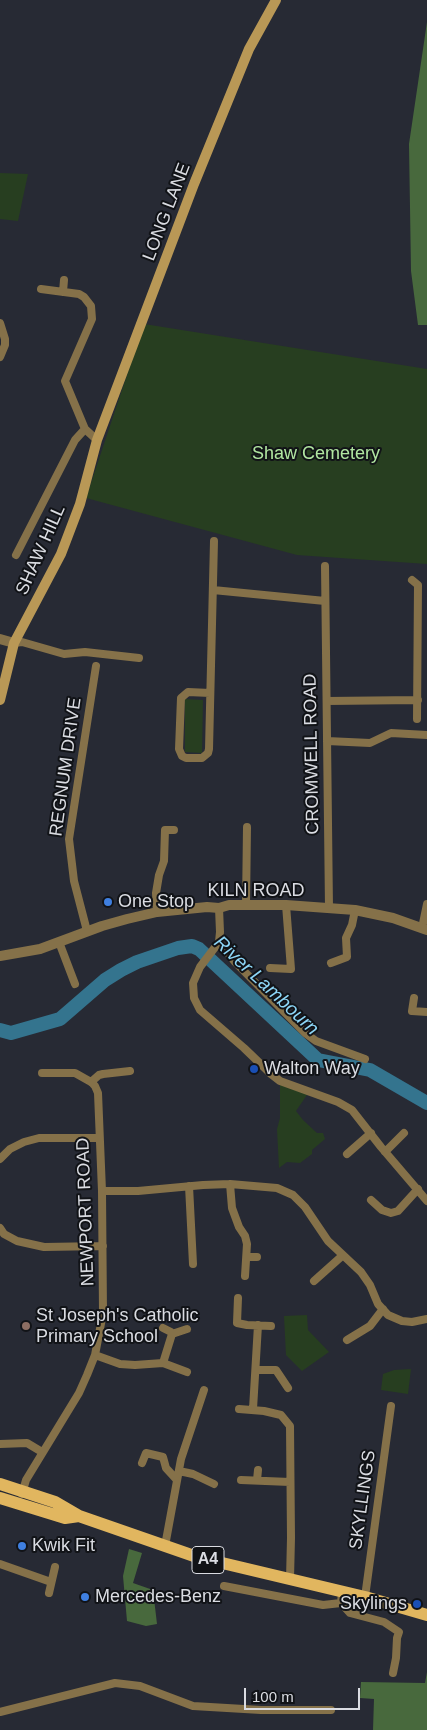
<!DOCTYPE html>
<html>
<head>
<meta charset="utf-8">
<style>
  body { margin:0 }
  #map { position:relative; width:427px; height:1730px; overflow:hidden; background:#272a34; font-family:Arial,sans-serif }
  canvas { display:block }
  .scale { position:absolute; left:244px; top:1688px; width:116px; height:22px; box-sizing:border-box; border:2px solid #dadce2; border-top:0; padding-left:6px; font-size:15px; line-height:18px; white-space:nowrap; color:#dadce2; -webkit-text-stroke:4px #111317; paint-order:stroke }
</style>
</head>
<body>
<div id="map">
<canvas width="427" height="1730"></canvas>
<div class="scale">100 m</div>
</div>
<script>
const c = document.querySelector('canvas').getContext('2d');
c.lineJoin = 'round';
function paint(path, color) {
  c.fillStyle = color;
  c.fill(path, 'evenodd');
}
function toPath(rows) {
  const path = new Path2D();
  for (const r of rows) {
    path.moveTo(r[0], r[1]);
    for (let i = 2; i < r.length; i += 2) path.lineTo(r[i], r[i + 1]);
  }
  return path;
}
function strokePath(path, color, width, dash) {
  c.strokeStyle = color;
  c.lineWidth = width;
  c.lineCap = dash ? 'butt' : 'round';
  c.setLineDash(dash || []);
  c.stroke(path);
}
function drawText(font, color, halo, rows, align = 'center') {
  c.font = font + ' Arial,sans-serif';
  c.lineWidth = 4;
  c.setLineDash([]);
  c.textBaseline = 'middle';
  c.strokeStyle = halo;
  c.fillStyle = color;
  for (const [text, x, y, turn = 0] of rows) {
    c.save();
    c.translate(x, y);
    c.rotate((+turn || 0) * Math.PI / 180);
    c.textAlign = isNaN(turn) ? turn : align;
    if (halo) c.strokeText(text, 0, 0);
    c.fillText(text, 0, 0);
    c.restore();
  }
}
const green = toPath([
  [0,173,28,174,18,221,0,219],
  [144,324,427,369,427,564,297,555,86,498],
  [185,699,203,700,202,753,185,752],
  [280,1081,309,1092,296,1111,303,1120,317,1133,323,1133,325,1139,312,1150,312,1154,300,1163,287,1162,279,1168,277,1129,280,1118],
  [307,1315,308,1330,329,1352,302,1371,286,1355,284,1316],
  [411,1369,408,1394,381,1390,383,1374,394,1370]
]);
const forest = toPath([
  [427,22,427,325,418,325,411,271,409,144],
  [129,1549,142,1553,133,1583,153,1590,157,1624,146,1626,127,1621,123,1576],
  [427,1672,427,1730,373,1730,374,1699,360,1698,361,1682,425,1683]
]);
const river = toPath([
  [0,1030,11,1033,60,1019,105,980,121,970,137,962,178,948,192,946,199,949,318,1060,370,1070,427,1103]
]);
const minor = toPath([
  [41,289,79,294,84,297,91,306,92,319,65,381,85,429,97,440],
  [63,292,64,280],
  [0,323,5,339,5,345,0,357],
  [16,555,75,440,85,429],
  [325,566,329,908],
  [412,580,418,585,417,719],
  [213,590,325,601],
  [14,643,22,642,64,654,85,652,139,658],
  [210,693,188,692,181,698,179,749,182,756,186,758,202,758,208,753,209,749,214,541],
  [327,701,418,700],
  [327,741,370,743,391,733,427,735],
  [246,905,247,827],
  [219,908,220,932,219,942,200,967,193,983,194,998,200,1010,244,1048,271,1074,280,1081,338,1102,352,1110,381,1147,427,1201],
  [157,912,156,893,159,875,164,861,165,830,174,830],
  [422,928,427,904],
  [87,931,74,881,69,839,96,666],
  [59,942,75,984],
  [219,942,235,962,305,1033,316,1041,365,1059],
  [331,963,347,957,346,938,352,925,355,910],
  [270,968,291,969,286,905],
  [414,998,412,1011,427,1012],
  [91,1082,99,1075,103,1074,130,1071],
  [385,1152,404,1133],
  [347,1154,371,1133],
  [0,1159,10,1149,24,1142,39,1138,99,1138],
  [230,1184,232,1208,239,1227,245,1236,247,1244,245,1276],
  [189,1186,193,1264],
  [102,1191,138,1191,203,1185,230,1184,277,1188,293,1195,305,1207,328,1241,361,1272,370,1285,378,1304,388,1315,402,1321,412,1322,427,1319],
  [371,1200,382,1210,391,1213,398,1211,418,1189],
  [0,1228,4,1234,17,1241,44,1247,103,1246],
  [247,1257,257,1257],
  [314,1281,342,1256],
  [238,1298,237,1323,247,1325,271,1326],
  [163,1328,171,1332,172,1334],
  [347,1340,370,1326,383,1309],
  [95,1355,120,1364,135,1365,163,1363,187,1372],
  [163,1363,172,1334,187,1329],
  [256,1370,276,1370,288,1388],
  [239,1409,264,1411,281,1415,290,1426,291,1538,290,1579],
  [253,1409,258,1325],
  [0,1444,27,1443,42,1452],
  [142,1463,146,1453,163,1457,166,1468,177,1480],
  [179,1471,193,1474,214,1484],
  [241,1480,290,1482],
  [257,1480,258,1470],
  [22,1494,26,1480,79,1393,87,1375,95,1355,103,1313,102,1191,98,1093,95,1086,91,1082,75,1073,42,1073],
  [165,1546,181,1459,204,1390],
  [0,1564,51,1582],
  [224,1586,323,1605,341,1603],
  [342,1592,341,1603,350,1613,384,1622,399,1632,397,1638,396,1658,393,1673],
  [49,1593,55,1567],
  [365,1597,391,1406],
  [0,1712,115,1683,140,1686,193,1706,261,1710,331,1710]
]);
const tertiary = toPath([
  [0,639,14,643],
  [0,956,40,949,102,926,127,919,157,912,207,907,219,908,229,905,286,905,355,910,393,918,427,930]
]);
const secondary = toPath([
  [0,700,14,643,61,554,80,504,97,440,194,184,249,49,276,0]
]);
const primary = toPath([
  [0,1484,55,1502,79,1516,197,1557,365,1597,427,1615],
  [0,1498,65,1518,79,1516]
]);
const markers = [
  [108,902,5,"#3f7fe0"],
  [254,1069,5,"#1a4fb4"],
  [26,1326,5,"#8d6e63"],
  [22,1546,5,"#3f7fe0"],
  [85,1597,5,"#3f7fe0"],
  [417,1604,5,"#1a4fb4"]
];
const shields = [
  [208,1560,32]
];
const shieldNames = [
  ["A4",208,1560]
];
const streetNames = [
  ["LONG LANE",167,212,-69],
  ["SHAW HILL",41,550,-66],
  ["CROMWELL ROAD",312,754,-91],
  ["REGNUM DRIVE",66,767,-82],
  ["KILN ROAD",256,891],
  ["NEWPORT ROAD",86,1212,-92],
  ["SKYLLINGS",363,1500,-82]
];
const parkNames = [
  ["Shaw Cemetery",316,454]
];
const poiNames = [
  ["One Stop",118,902],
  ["Walton Way",264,1069],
  ["St Joseph's Catholic",36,1316],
  ["Primary School",36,1337],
  ["Kwik Fit",32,1546],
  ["Mercedes-Benz",95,1597],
  ["Skylings",407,1604,"right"]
];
const waterNames = [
  ["River Lambourn",266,986,43]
];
paint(green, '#273e20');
paint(forest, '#48693d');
strokePath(river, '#34748e', 14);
strokePath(minor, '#857149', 8);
strokePath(tertiary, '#857149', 10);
strokePath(secondary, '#b99856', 10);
strokePath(primary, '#e1b65f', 12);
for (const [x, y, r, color] of markers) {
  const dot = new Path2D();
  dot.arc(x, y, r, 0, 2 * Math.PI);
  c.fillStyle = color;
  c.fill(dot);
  strokePath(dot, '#111317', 2);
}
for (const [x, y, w] of shields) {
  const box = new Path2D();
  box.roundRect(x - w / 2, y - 13.5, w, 27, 4);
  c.fillStyle = '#111317';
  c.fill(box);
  strokePath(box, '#dadce2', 1);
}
drawText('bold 16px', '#dadce2', null, shieldNames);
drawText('18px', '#dadce2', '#111317', streetNames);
drawText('18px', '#b1e6a1', '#111317', parkNames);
drawText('18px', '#dadce2', '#111317', poiNames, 'left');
drawText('italic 19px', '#8dd6f7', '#111317', waterNames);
</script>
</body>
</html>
